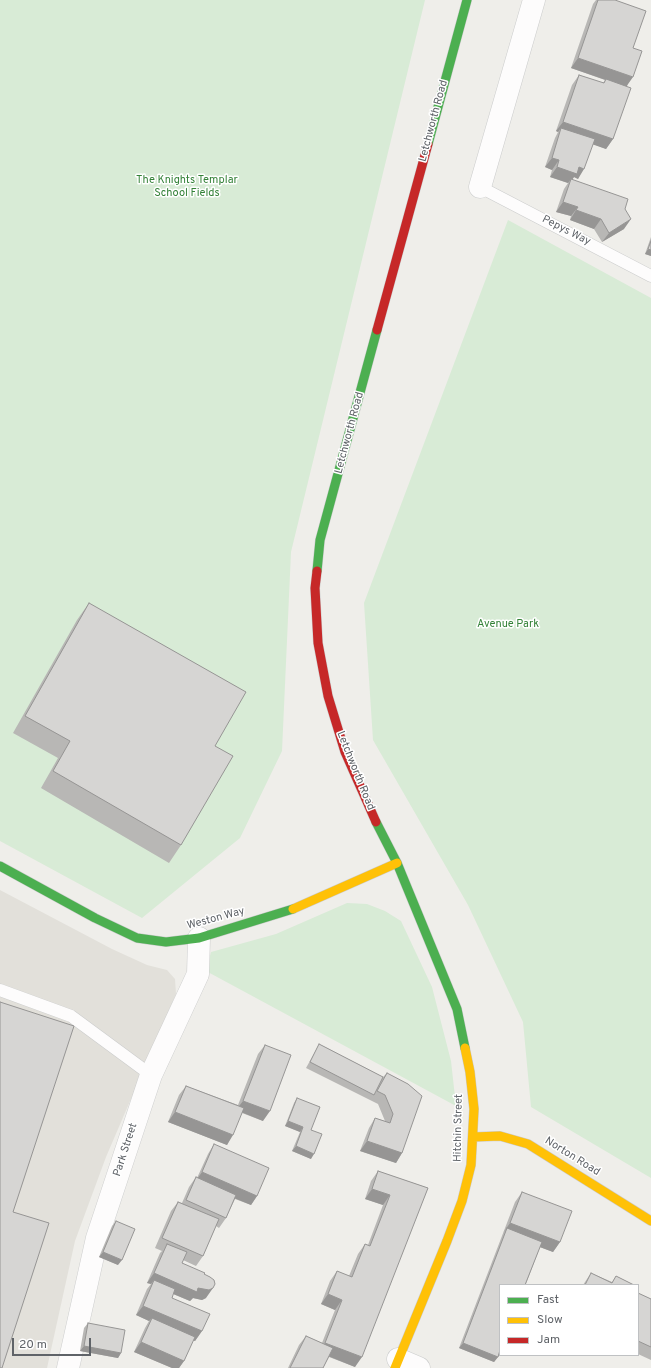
<!DOCTYPE html>
<html>
<head>
<meta charset="utf-8">
<style>
  body { margin:0 }
  #map { position:relative; width:651px; height:1368px; overflow:hidden; background:#efeeea; font-family:Overpass,sans-serif }
  canvas { display:block }
  .legend { position:absolute; left:499px; top:1284px; width:140px; height:72px; box-sizing:border-box; background:#fff; border:1px solid #bfc1c3; margin:0; padding:5px 7px; list-style:none; font-size:12px; color:#5f6368 }
  .legend li { display:flex; align-items:center; gap:8px; height:20px }
  .legend b { width:20px; border:1px solid #bfc1c3 }
  .scale { position:absolute; left:12px; top:1338px; width:79px; height:18px; box-sizing:border-box; border:2px solid #5f6368; border-top:0; padding-left:5px; font-size:12px; line-height:14px; white-space:nowrap; color:#5f6368; -webkit-text-stroke:3px #fff; paint-order:stroke }
</style>
</head>
<body>
<div id="map">
<canvas width="651" height="1368"></canvas>
<ul class="legend">
<li><b style="height:5px;background:#4caf50"></b>Fast</li>
<li><b style="height:5px;background:#ffc107"></b>Slow</li>
<li><b style="height:5px;background:#c62828"></b>Jam</li>
</ul>
<div class="scale">20 m</div>
</div>
<script>
const c = document.querySelector('canvas').getContext('2d');
c.lineJoin = 'round';
function paint(path, color) {
  c.fillStyle = color;
  c.fill(path, 'evenodd');
}
function toPath(rows) {
  const path = new Path2D();
  for (const r of rows) {
    path.moveTo(r[0], r[1]);
    for (let i = 2; i < r.length; i += 2) path.lineTo(r[i], r[i + 1]);
  }
  return path;
}
function strokePath(path, color, width, dash) {
  c.strokeStyle = color;
  c.lineWidth = width;
  c.lineCap = dash ? 'butt' : 'round';
  c.setLineDash(dash || []);
  c.stroke(path);
}
function drawText(font, color, halo, rows, align = 'center') {
  c.font = font + ' Overpass,sans-serif';
  c.lineWidth = 3;
  c.setLineDash([]);
  c.textBaseline = 'middle';
  c.strokeStyle = halo;
  c.fillStyle = color;
  for (const [text, x, y, turn = 0] of rows) {
    c.save();
    c.translate(x, y);
    c.rotate((+turn || 0) * Math.PI / 180);
    c.textAlign = isNaN(turn) ? turn : align;
    if (halo) c.strokeText(text, 0, 0);
    c.fillText(text, 0, 0);
    c.restore();
  }
}
const education = toPath([
  [0,890,112,949,147,965,167,970,175,979,176,994,106,1157,75,1241,47,1368,0,1368]
]);
const green = toPath([
  [0,0,425,0,291,552,282,751,240,838,142,918,0,841],
  [508,220,651,298,651,1178,531,1107,523,1022,468,905,373,740,364,603],
  [347,903,367,904,385,911,401,921,432,987,451,1061,456,1106,206,971,211,952,276,934]
]);
const lane = toPath([
  [480,187,651,276],
  [0,990,71,1016,151,1075]
]);
const street = toPath([
  [480,187,534,0],
  [398,1359,419,1368],
  [68,1368,97,1238,151,1075,198,974,199,938]
]);
const fast = toPath([
  [428,144,467,0],
  [317,571,320,540,377,330],
  [376,822,397,863,457,1009,465,1048],
  [0,866,95,918,137,938,166,942,199,938,293,909]
]);
const slow = toPath([
  [293,909,397,863],
  [473,1137,500,1136,528,1144,651,1221],
  [395,1368,447,1241,462,1201,471,1165,474,1109,470,1072,465,1048]
]);
const jam = toPath([
  [377,330,428,144],
  [317,571,315,588,318,643,328,696,345,752,376,822]
]);
const wall = toPath([
  [596,0,615,0,633,48,627,87,613,139,606,149,593,144,578,179,574,177,572,180,625,209,624,229,602,242,594,229,570,220,571,216,556,212,564,189,568,183,550,177,552,170,545,167,555,138,558,132,556,131,572,85,579,75,603,83,605,80,571,68,593,4],
  [651,237,651,256,645,254],
  [89,603,215,746,181,845,169,863,41,788,58,758,13,733,77,620],
  [319,1044,383,1077,387,1073,402,1153,396,1163,360,1151,369,1128,375,1118,385,1121,378,1104,306,1068,316,1050],
  [265,1045,263,1121,242,1113,227,1145,168,1122,179,1095,186,1086,238,1105,258,1054],
  [297,1098,311,1130,311,1159,292,1151,300,1132,285,1126,294,1103],
  [214,1144,257,1196,251,1205,235,1199,226,1218,219,1228,216,1226,203,1256,196,1266,183,1260,182,1263,204,1274,206,1298,202,1300,193,1298,190,1301,173,1294,172,1298,202,1331,195,1341,193,1340,184,1361,179,1368,172,1368,134,1352,145,1328,149,1321,136,1315,147,1289,151,1284,147,1283,160,1253,162,1251,155,1248,171,1211,178,1202,182,1203,189,1187,196,1177,197,1178,208,1154],
  [378,1171,428,1188,355,1367,329,1357,323,1368,288,1368,299,1345,306,1336,322,1343,335,1310,321,1304,330,1281,337,1271,349,1276,358,1254,365,1244,368,1245,383,1205,365,1199,371,1181],
  [522,1192,560,1242,553,1252,540,1247,498,1357,494,1362,459,1348,515,1202],
  [116,1221,118,1265,99,1257,112,1226],
  [591,1273,612,1282,616,1276,634,1285,583,1285],
  [638,1293,651,1299,651,1360,638,1354],
  [88,1323,121,1353,118,1358,80,1351,84,1328]
]);
const shadedWall = toPath([
  [578,58,633,77,626,87,571,68],
  [563,122,613,139,606,149,560,133,561,128,558,132,556,131],
  [552,158,559,160,552,170,545,167],
  [557,167,579,167,584,169,578,179,574,177,570,183,571,179,568,183,550,177],
  [563,202,578,207,571,216,556,212],
  [576,210,601,219,594,229,570,220],
  [631,219,624,229,602,242,609,233],
  [648,249,651,250,651,256,645,254],
  [243,1101,270,1111,263,1121,236,1110],
  [175,1112,233,1135,227,1145,168,1122],
  [288,1121,303,1127,300,1132,285,1126],
  [367,1141,402,1153,396,1163,360,1151],
  [296,1146,314,1154,311,1159,292,1151],
  [202,1172,257,1196,251,1205,195,1182],
  [372,1189,390,1195,383,1205,365,1199],
  [510,1223,560,1242,553,1252,505,1234,507,1228,503,1233],
  [103,1252,122,1260,118,1265,99,1257],
  [154,1273,213,1288,206,1298,202,1300,193,1298,190,1301,152,1285,154,1280,151,1284,147,1283],
  [328,1294,342,1300,335,1310,321,1304],
  [143,1306,202,1331,195,1341,150,1322,152,1318,149,1321,136,1315],
  [141,1342,184,1361,179,1368,172,1368,134,1352],
  [325,1343,362,1357,355,1367,318,1352],
  [463,1343,498,1357,494,1362,459,1348],
  [84,1346,121,1353,118,1358,80,1351]
]);
const building = toPath([
  [598,0,615,0,646,11,633,48,642,51,633,77,578,58,598,0],
  [579,75,604,83,606,79,631,88,613,139,563,122,579,75],
  [561,128,595,139,584,169,579,167,577,174,557,167,559,160,552,158,561,128],
  [571,179,628,199,625,209,631,219,609,233,601,219,576,210,578,207,563,202,571,179],
  [651,241,651,250,648,249,651,241],
  [89,603,246,692,215,746,233,756,181,845,53,771,70,741,25,716,89,603],
  [0,1002,74,1026,13,1212,49,1223,2,1368,0,1368,0,1002],
  [319,1044,383,1077,374,1095,310,1062,319,1044],
  [265,1045,291,1055,270,1111,243,1101,265,1045],
  [387,1073,408,1084,422,1096,402,1153,367,1141,375,1118,390,1123,393,1114,385,1095,377,1091,387,1073],
  [186,1086,244,1108,233,1135,175,1112,186,1086],
  [297,1098,320,1107,311,1130,322,1134,314,1154,296,1146,303,1127,288,1121,297,1098],
  [214,1144,269,1168,257,1196,202,1172,214,1144],
  [378,1171,428,1188,362,1357,325,1343,342,1300,328,1294,337,1271,352,1277,365,1244,370,1246,390,1195,372,1189,378,1171],
  [196,1177,236,1195,226,1218,186,1200,196,1177],
  [522,1192,572,1211,560,1242,510,1223,522,1192],
  [178,1202,219,1219,203,1256,162,1238,178,1202],
  [116,1221,135,1229,122,1260,103,1252,116,1221],
  [507,1228,542,1242,525,1285,500,1285,500,1350,498,1357,463,1343,507,1228],
  [167,1244,187,1252,182,1263,205,1273,204,1274,210,1277,214,1280,215,1284,213,1288,209,1290,198,1288,197,1292,154,1273,167,1244],
  [591,1273,612,1283,616,1276,634,1285,585,1285,591,1273],
  [154,1280,175,1289,172,1298,210,1314,202,1331,143,1306,154,1280],
  [638,1293,651,1299,651,1347,638,1341,638,1293],
  [152,1318,195,1337,184,1361,141,1342,152,1318],
  [88,1323,125,1330,121,1353,84,1346,88,1323],
  [306,1336,333,1348,323,1368,290,1368,306,1336]
]);
const streetNames = [
  ["Letchworth Road",434,121,-75],
  ["Pepys Way",566,231,27],
  ["Letchworth Road",350,433,-75],
  ["Letchworth Road",355,771,68],
  ["Weston Way",216,919,-15],
  ["Hitchin Street",459,1128,-89],
  ["Park Street",126,1150,-72],
  ["Norton Road",572,1157,32]
];
const parkNames = [
  ["The Knights Templar",187,181],
  ["School Fields",187,194],
  ["Avenue Park",508,625]
];
paint(education, '#e2e0da');
paint(green, '#d8ebd6');
strokePath(lane, '#cbcccc', 13);
strokePath(street, '#cbcccc', 23);
strokePath(fast, '#cacacb', 10);
strokePath(slow, '#cacacb', 10);
strokePath(jam, '#cacacb', 10);
strokePath(lane, '#fdfcfc', 12);
strokePath(street, '#fdfcfc', 22);
strokePath(fast, '#4caf50', 9);
strokePath(slow, '#ffc107', 9);
strokePath(jam, '#c62828', 9);
paint(wall, '#b8b7b5');
paint(shadedWall, '#969594');
paint(building, '#d6d5d3');
strokePath(building, '#969594', 1);
drawText('11px', '#5f6368', '#fff', streetNames);
drawText('11px', '#348238', '#fff', parkNames);
</script>
</body>
</html>
